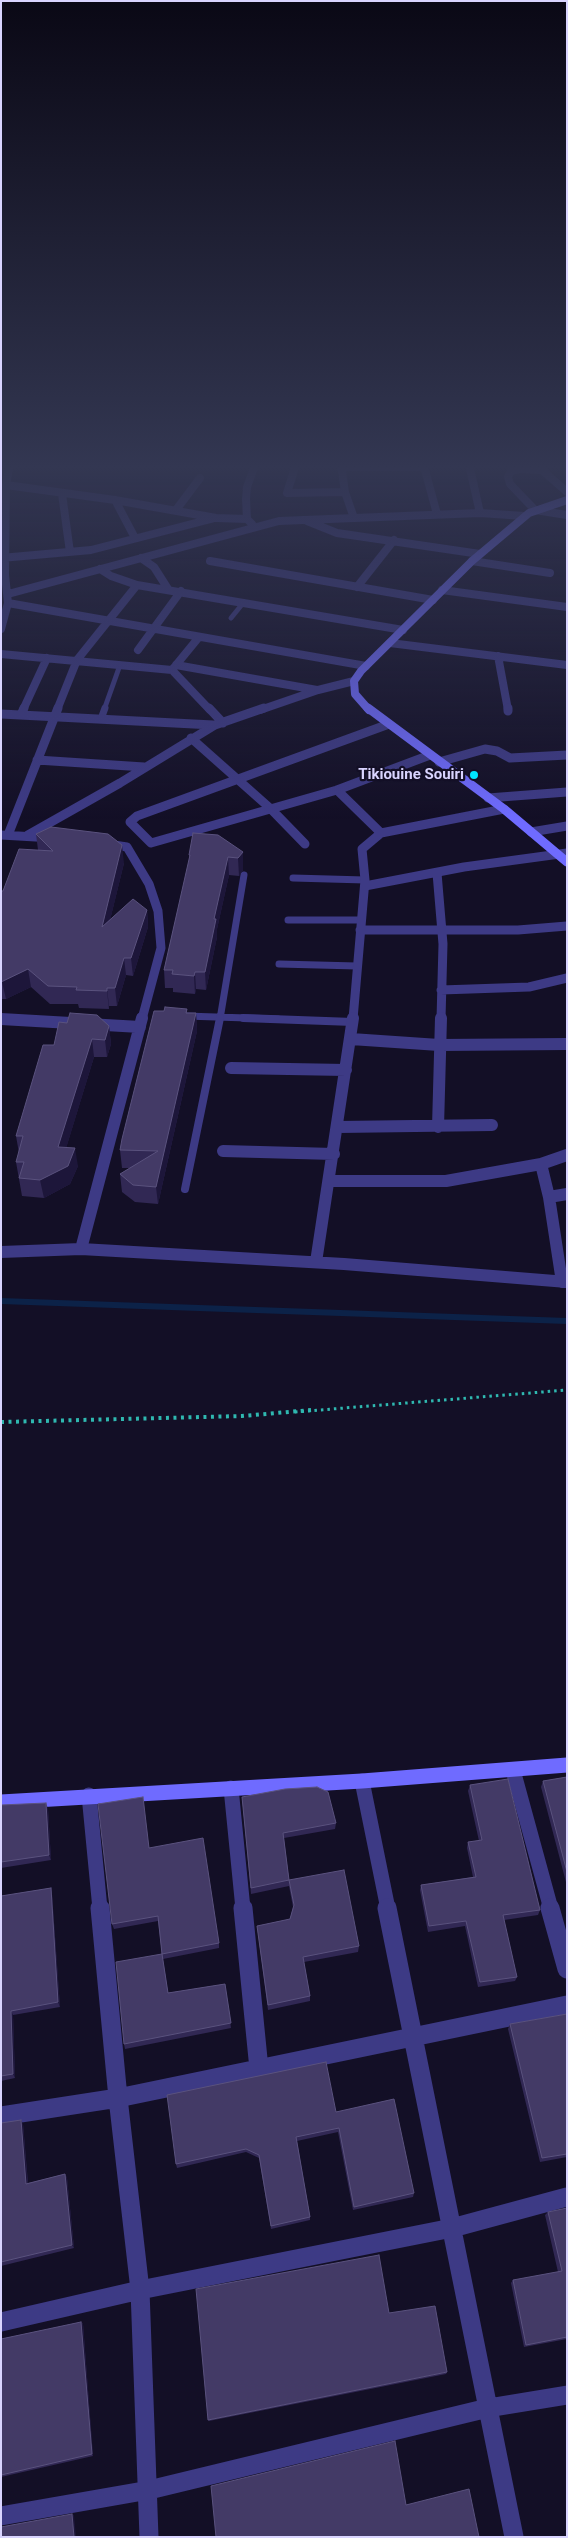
<!DOCTYPE html>
<html>
<head>
<meta charset="utf-8">
<style>
  body { margin:0 }
  #map { position:relative; width:568px; height:2538px; overflow:hidden; background:#130f26; font-family:Roboto,sans-serif }
  canvas { display:block }
  .frame { position:absolute; inset:0; border:2px solid #d9d4ff; pointer-events:none }
</style>
</head>
<body>
<div id="map">
<canvas width="568" height="2538"></canvas>
<div class="frame"></div>
</div>
<script>
const c = document.querySelector('canvas').getContext('2d');
c.lineJoin = 'round';
function toPath(rows) {
  const path = new Path2D();
  for (const r of rows) {
    path.moveTo(r[0], r[1]);
    for (let i = 2; i < r.length; i += 2) path.lineTo(r[i], r[i + 1]);
  }
  return path;
}
function strokePath(path, color, width, dash) {
  c.strokeStyle = color;
  c.lineWidth = width;
  c.lineCap = dash ? 'butt' : 'round';
  c.setLineDash(dash || []);
  c.stroke(path);
}
function paint(path, color) {
  c.fillStyle = color;
  c.fill(path, 'evenodd');
}
function drawText(font, color, halo, rows, align = 'center') {
  c.font = font + ' Roboto,sans-serif';
  c.lineWidth = 4.5;
  c.setLineDash([]);
  c.textBaseline = 'middle';
  c.strokeStyle = halo;
  c.fillStyle = color;
  for (const [text, x, y, turn = 0] of rows) {
    c.save();
    c.translate(x, y);
    c.rotate((+turn || 0) * Math.PI / 180);
    c.textAlign = isNaN(turn) ? turn : align;
    if (halo) c.strokeText(text, 0, 0);
    c.fillText(text, 0, 0);
    c.restore();
  }
}
const stream = toPath([
  [1,1301,567,1321]
]);
const pathFar1 = toPath([
  [295,1412,567,1390]
]);
const path = toPath([
  [1,1422,242,1416,311,1410]
]);
const laneFar2 = toPath([
  [231,618,244,602],
  [104,710,120,665]
]);
const laneFar1 = toPath([
  [101,719,105,708],
  [293,878,365,880],
  [288,920,361,920],
  [279,964,357,966],
  [185,1016,278,1019],
  [220,1019,244,875]
]);
const lane = toPath([
  [243,1018,353,1022],
  [185,1189,220,1018]
]);
const streetFar4 = toPath([
  [296,464,287,493,345,492],
  [341,464,345,492,354,518],
  [469,464,480,513],
  [341,467,422,467,425,470,437,514],
  [6,485,115,500,216,518,247,519],
  [567,492,542,470,519,469,511,471,508,477,510,484,535,510,567,515],
  [62,494,70,552],
  [115,500,135,538],
  [176,510,200,478],
  [307,521,337,533,480,554],
  [252,524,247,519,246,499,247,487,255,465],
  [1,558,91,550,211,519],
  [141,558,154,567,168,589],
  [210,561,433,600],
  [472,561,550,573],
  [100,569,111,576,137,585,403,630],
  [357,587,394,540],
  [442,590,567,607],
  [8,594,279,521,480,513,524,516],
  [8,603,366,666],
  [1,629,8,603,5,575,6,485,10,464],
  [199,637,172,670,210,710],
  [390,643,567,665],
  [138,650,181,591],
  [1,654,172,670],
  [498,656,508,710],
  [176,665,317,690],
  [23,710,47,658],
  [57,710,77,660,137,585],
  [260,710,318,690,354,681]
]);
const streetFar3 = toPath([
  [209,708,223,723],
  [508,708,508,711],
  [1,714,213,725],
  [21,715,24,708],
  [389,724,137,816,130,822,151,843,337,790,430,755],
  [191,738,271,809,305,844],
  [37,760,144,767],
  [439,762,485,749,497,751,510,758,567,755],
  [337,790,381,833],
  [488,798,567,792],
  [531,832,567,826],
  [1,835,53,838],
  [8,835,58,708],
  [28,835,120,783,215,725,264,708],
  [107,844,127,847,149,884,158,911,161,948,142,1019],
  [437,873,443,944,441,1019],
  [365,886,464,867,567,853],
  [360,930,518,930,567,926],
  [441,990,529,987,567,978],
  [1,1019,7,1019],
  [353,1019,365,880,362,849,381,833,504,809]
]);
const streetFar2 = toPath([
  [1,1019,140,1027],
  [351,1039,439,1045,567,1044],
  [231,1068,346,1070],
  [338,1127,492,1125],
  [438,1127,441,1018],
  [223,1151,334,1154],
  [330,1181,446,1181,541,1164],
  [549,1197,567,1194],
  [81,1249,142,1018],
  [1,1252,81,1249,344,1264,567,1282],
  [316,1262,353,1018],
  [562,1282,549,1197,541,1164,567,1155]
]);
const streetFar1 = toPath([
  [513,1770,551,1909],
  [362,1781,388,1909],
  [231,1788,243,1909],
  [89,1795,100,1909]
]);
const street = toPath([
  [100,1908,118,2098,140,2290,149,2537],
  [243,1908,259,2069],
  [387,1908,514,2537],
  [550,1908,567,1969],
  [1,2116,118,2098,567,2005],
  [1,2322,140,2290,452,2228,567,2197],
  [1,2516,149,2490,488,2408,567,2395]
]);
const secondaryFar2 = toPath([
  [369,710,355,694,354,681,361,671,472,561,529,513,567,500]
]);
const secondaryFar1 = toPath([
  [368,708,504,809,567,862]
]);
const secondary = toPath([
  [1,1802,362,1781,567,1765]
]);
const wall = toPath([
  [36,834,124,863,110,920,147,910,148,927,133,976,126,975,117,1006,109,1006,109,1009,79,1008,78,1004,50,1004,31,987,6,999,1,999,1,891,3,891,38,850],
  [243,852,243,870,239,876,229,875,217,929,217,937,206,990,196,989,195,994,173,992,173,988,165,988,164,970,189,862,189,855],
  [187,1009,187,1013,196,1013,197,1031,158,1204,135,1202,122,1192,120,1174,130,1168,122,1168,120,1150,164,1011],
  [67,1023,109,1026,111,1044,107,1057,94,1057,66,1148,78,1166,70,1184,44,1198,22,1196,16,1162,19,1153,16,1136,54,1045],
  [567,1777,567,1886,541,1787,543,1781],
  [470,1785,540,1910,538,1915,504,1920,517,1977,515,1981,478,1987,465,1926,428,1932,420,1890,421,1885,473,1877,467,1848,468,1842,479,1841,468,1791],
  [242,1797,336,1823,335,1829,284,1838,289,1880,359,1946,358,1952,304,1962,310,1996,310,2001,268,2010,257,1926,290,1919,293,1907,289,1886,251,1894],
  [1,1805,48,1809,51,1860,1,1868],
  [150,1848,219,1943,219,1948,163,1959,168,1993,225,1984,231,2028,125,2049,124,2044,162,1954,158,1921,114,1929,112,1924],
  [51,1888,52,1894,60,2007,13,2015,15,2078,1,2081,1,1896],
  [567,2014,567,2157,540,2162,508,2029,510,2024],
  [336,2112,414,2193,413,2197,353,2210,338,2132,297,2141,310,2217,310,2220,271,2229,259,2158,246,2152,177,2168,176,2164],
  [1,2123,23,2124,28,2183,65,2174,67,2178,74,2248,1,2266],
  [567,2208,567,2339,524,2347,511,2283,513,2280,558,2272,545,2215,548,2212],
  [81,2322,83,2324,93,2456,1,2477,1,2339],
  [447,2372,446,2374,209,2421,208,2420]
]);
const shadedWall = toPath([
  [122,845,124,863,104,945,102,927],
  [243,852,243,870,239,876,238,858],
  [228,857,229,875,217,929,217,937,206,990,205,972,214,919],
  [147,910,148,927,133,976,131,958],
  [124,958,126,975,117,1006,115,988],
  [28,969,31,987,6,999,2,982],
  [195,972,196,989,195,994,194,976],
  [107,988,109,1006,109,1009,107,991],
  [196,1013,197,1031,158,1204,156,1187],
  [109,1026,111,1044,107,1057,105,1040],
  [92,1039,94,1057,61,1165,58,1147],
  [75,1148,78,1166,70,1184,44,1198,40,1180],
  [46,1803,48,1809,51,1860,49,1855],
  [51,1888,52,1894,60,2007,58,2002],
  [11,2011,13,2015,15,2078,13,2074],
  [21,2120,23,2124,28,2187,26,2184],
  [65,2174,67,2178,74,2248,72,2245],
  [81,2322,83,2324,93,2456,92,2454],
  [72,2514,74,2515,76,2537,74,2537]
]);
const building = toPath([
  [51,827,108,834,122,845,102,927,133,899,147,910,131,958,124,958,115,988,107,988,107,991,76,990,77,987,48,986,28,969,1,982,1,891,3,891,19,849,53,851,36,834,51,827],
  [193,833,218,835,243,852,238,858,228,857,214,919,216,919,205,972,195,972,194,976,172,974,173,970,164,970,190,855,189,855,193,833],
  [165,1007,187,1009,186,1013,196,1013,156,1187,133,1185,120,1174,158,1151,120,1150,122,1139,154,1011,164,1011,165,1007],
  [70,1013,97,1015,109,1026,105,1040,92,1039,58,1147,75,1148,68,1166,40,1180,19,1178,24,1162,16,1162,23,1136,16,1136,43,1045,54,1045,59,1022,67,1023,70,1013],
  [567,1777,567,1872,543,1781,567,1777],
  [508,1779,540,1910,503,1915,517,1977,480,1982,466,1921,429,1926,421,1885,476,1877,468,1842,482,1840,470,1785,508,1779],
  [317,1787,328,1792,336,1823,283,1833,289,1880,251,1888,242,1797,285,1789,317,1787],
  [143,1797,149,1848,203,1838,219,1943,162,1954,158,1916,112,1924,98,1804,143,1797],
  [46,1803,49,1855,1,1862,1,1805,46,1803],
  [344,1870,359,1946,303,1957,310,1996,268,2005,257,1926,290,1919,294,1905,289,1880,344,1870],
  [51,1888,58,2002,11,2011,13,2074,1,2076,1,1896,51,1888],
  [162,1954,168,1993,225,1984,231,2023,124,2044,116,1962,162,1954],
  [567,2014,567,2154,542,2158,510,2024,567,2014],
  [326,2062,336,2112,394,2099,414,2193,354,2207,339,2128,296,2137,310,2217,271,2226,259,2155,246,2149,176,2164,167,2095,326,2062],
  [21,2120,26,2184,65,2174,72,2245,1,2262,1,2123,21,2120],
  [567,2208,567,2337,526,2345,513,2280,562,2271,548,2212,567,2208],
  [379,2255,389,2313,435,2306,447,2372,208,2420,196,2289,379,2255],
  [81,2322,92,2454,1,2475,1,2339,81,2322],
  [395,2441,406,2505,469,2489,479,2537,216,2537,211,2486,395,2441],
  [72,2514,74,2537,1,2537,1,2527,72,2514]
]);
const markers = [
  [474,775,5,"#00e5ff"]
];
const farPoinames = [
  ["Tikiouine Souiri",464,775]
];
strokePath(stream, '#0c2248', 6);
strokePath(pathFar1, '#2fb8b0', 3, [2.5, 4]);
strokePath(path, '#2fb8b0', 4, [3, 4.5]);
strokePath(laneFar2, '#3d3a85', 5);
strokePath(laneFar1, '#3d3a85', 7);
strokePath(lane, '#3d3a85', 8);
strokePath(streetFar4, '#3d3a85', 8);
strokePath(streetFar3, '#3d3a85', 9);
strokePath(streetFar2, '#3d3a85', 12);
strokePath(streetFar1, '#3d3a85', 15);
strokePath(street, '#3d3a85', 19);
strokePath(secondaryFar2, '#6f6bff', 8);
strokePath(secondaryFar1, '#6f6bff', 9);
strokePath(secondary, '#6f6bff', 15);
paint(wall, '#312854');
paint(shadedWall, '#1d163a');
paint(building, '#433a66');
strokePath(building, '#5a527e', 1);
const sky = c.createLinearGradient(0, 0, 0, 820);
sky.addColorStop(0, '#0a0815');
sky.addColorStop(0.57, '#333752');
sky.addColorStop(1, '#33375200');
c.fillStyle = sky;
c.fillRect(0, 0, 568, 820);
for (const [x, y, r, color] of markers) {
  const dot = new Path2D();
  dot.arc(x, y, r, 0, 2 * Math.PI);
  c.fillStyle = color;
  c.fill(dot);
  strokePath(dot, '#130f26', 2);
}
drawText('bold 15px', '#d9d4ff', '#130f26', farPoinames, 'right');
</script>
</body>
</html>
